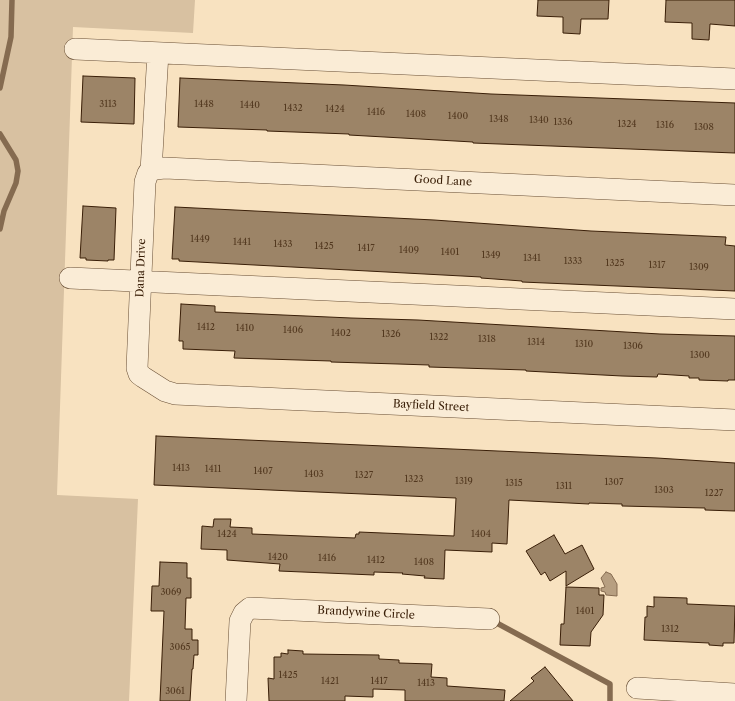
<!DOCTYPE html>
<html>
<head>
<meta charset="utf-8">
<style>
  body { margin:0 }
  canvas { display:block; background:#f8e2c0 }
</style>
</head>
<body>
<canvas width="735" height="701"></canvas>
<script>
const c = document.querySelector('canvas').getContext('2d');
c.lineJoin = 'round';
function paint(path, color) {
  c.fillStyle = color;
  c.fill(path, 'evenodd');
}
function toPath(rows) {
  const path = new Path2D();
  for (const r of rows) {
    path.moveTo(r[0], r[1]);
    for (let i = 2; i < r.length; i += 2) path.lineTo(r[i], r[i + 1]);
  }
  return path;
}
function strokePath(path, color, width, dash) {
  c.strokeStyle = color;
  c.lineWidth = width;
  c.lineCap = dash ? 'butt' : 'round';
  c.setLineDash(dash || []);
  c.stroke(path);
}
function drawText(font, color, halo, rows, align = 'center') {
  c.font = font + ' "Libre Caslon Text",serif';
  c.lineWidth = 3;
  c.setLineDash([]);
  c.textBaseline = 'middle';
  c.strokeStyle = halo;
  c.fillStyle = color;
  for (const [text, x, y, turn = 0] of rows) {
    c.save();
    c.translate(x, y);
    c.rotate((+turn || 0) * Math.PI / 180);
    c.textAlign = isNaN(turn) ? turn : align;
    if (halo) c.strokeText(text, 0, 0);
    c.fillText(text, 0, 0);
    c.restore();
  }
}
const green = toPath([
  [0,0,195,0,193,33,73,27,57,495,138,499,129,701,0,701]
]);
const water = toPath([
  [606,572,611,574,617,584,617,596,606,595,605,592,601,591,601,588,605,587,601,578,606,572]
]);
const stream = toPath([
  [0,88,11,37,12,0],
  [0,134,16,160,18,171,16,183,4,211,0,229],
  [493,621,610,684,610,701]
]);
const building = toPath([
  [538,0,609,0,608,19,581,19,580,34,563,33,563,17,537,16,538,0],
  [666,0,735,0,735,26,710,24,709,40,692,39,692,23,665,22,666,0],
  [83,76,135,78,134,124,81,122,83,76],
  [180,78,344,85,491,94,735,103,735,153,473,143,473,142,349,135,349,134,267,131,267,130,178,127,180,78],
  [83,206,116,208,114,260,108,260,108,261,86,260,86,258,80,258,83,206],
  [175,207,434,220,591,231,726,237,725,245,735,246,735,291,522,282,522,281,481,278,481,277,179,261,179,259,172,259,175,207],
  [181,304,215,306,215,312,351,318,418,320,660,334,735,336,735,380,728,380,728,381,699,380,699,378,689,378,689,376,658,374,657,377,622,376,526,371,526,370,429,367,429,365,398,364,331,362,331,361,234,358,235,351,183,349,183,341,179,341,181,304],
  [156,436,657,458,735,463,735,511,705,510,705,508,622,506,622,504,589,503,589,504,509,500,507,544,492,543,492,552,445,550,444,579,424,578,425,576,402,574,403,573,374,572,374,575,279,571,280,564,227,560,227,550,201,549,202,526,213,527,214,519,231,519,230,527,252,528,252,534,355,538,356,534,359,534,359,532,454,536,456,498,154,485,156,436],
  [554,535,565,554,582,545,594,569,566,586,566,571,550,581,545,572,541,575,526,551,554,535],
  [160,562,187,563,187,578,191,578,191,598,186,598,185,629,192,629,192,640,198,640,198,655,194,655,193,669,192,669,190,701,160,701,164,611,151,611,152,586,159,586,160,562],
  [566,587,599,588,599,595,604,595,603,615,591,632,590,646,560,645,561,624,564,624,566,587],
  [654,597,687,598,687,604,735,606,734,643,723,643,723,646,709,645,709,643,644,640,645,617,647,617,647,606,654,607,654,597],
  [288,650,303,651,303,654,379,655,379,659,399,660,399,663,432,664,431,677,447,678,447,686,505,690,504,701,405,701,405,690,373,689,373,697,345,696,345,701,269,701,268,678,274,679,274,657,281,657,281,653,288,654,288,650],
  [545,667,573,701,510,701,534,681,531,678,545,667]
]);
const minor = toPath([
  [75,49,735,79],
  [151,171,158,53],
  [735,195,165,168,155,169,148,173,145,182,137,368,139,374,143,377,165,391,175,394,735,420],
  [70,278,735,309],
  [637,688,735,694],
  [236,701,240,621,244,613,250,608,489,619]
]);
const numberNames = [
  ["3113",108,104],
  ["1448",204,104],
  ["1440",250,105],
  ["1432",293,108],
  ["1424",335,109],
  ["1416",376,112],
  ["1408",416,114],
  ["1400",458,116],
  ["1348",499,119],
  ["1340",539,120],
  ["1336",563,122],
  ["1324",627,124],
  ["1316",665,125],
  ["1308",704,127],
  ["1449",200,239],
  ["1441",242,242],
  ["1433",283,244],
  ["1425",324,246],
  ["1417",366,248],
  ["1409",409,250],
  ["1401",450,252],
  ["1349",491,255],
  ["1341",532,258],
  ["1333",573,261],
  ["1325",615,263],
  ["1317",657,265],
  ["1309",699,267],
  ["1412",206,327],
  ["1410",245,328],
  ["1406",293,330],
  ["1402",341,333],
  ["1326",391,334],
  ["1322",439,337],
  ["1318",487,339],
  ["1314",536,342],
  ["1310",584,344],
  ["1306",633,346],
  ["1300",700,355],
  ["1413",181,468],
  ["1411",213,469],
  ["1407",263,471],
  ["1403",314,474],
  ["1327",364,475],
  ["1323",414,479],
  ["1319",464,481],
  ["1307",614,482],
  ["1315",514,483],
  ["1311",564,486],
  ["1303",664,490],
  ["1227",714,493],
  ["1424",227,534],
  ["1404",481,534],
  ["1420",278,557],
  ["1416",327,558],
  ["1412",376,560],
  ["1408",424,562],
  ["3069",171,592],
  ["1401",585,611],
  ["1312",670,629],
  ["3065",180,647],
  ["1425",288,675],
  ["1421",330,681],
  ["1417",379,681],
  ["1413",426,683],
  ["3061",175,691]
];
const streetNames = [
  ["Good Lane",443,181,3],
  ["Dana Drive",141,268,-88],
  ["Bayfield Street",431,406,3],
  ["Brandywine Circle",366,613,3]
];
paint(green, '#d8c1a1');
paint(water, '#b79f81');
strokePath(water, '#856b50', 1);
strokePath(stream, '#856b50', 5.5);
paint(building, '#9c8467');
strokePath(building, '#391e07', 1);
strokePath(minor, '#694f35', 22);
strokePath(minor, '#faecd6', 21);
drawText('9px', '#52381f', null, numberNames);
drawText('11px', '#391e07', '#faecd6', streetNames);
</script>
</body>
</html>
